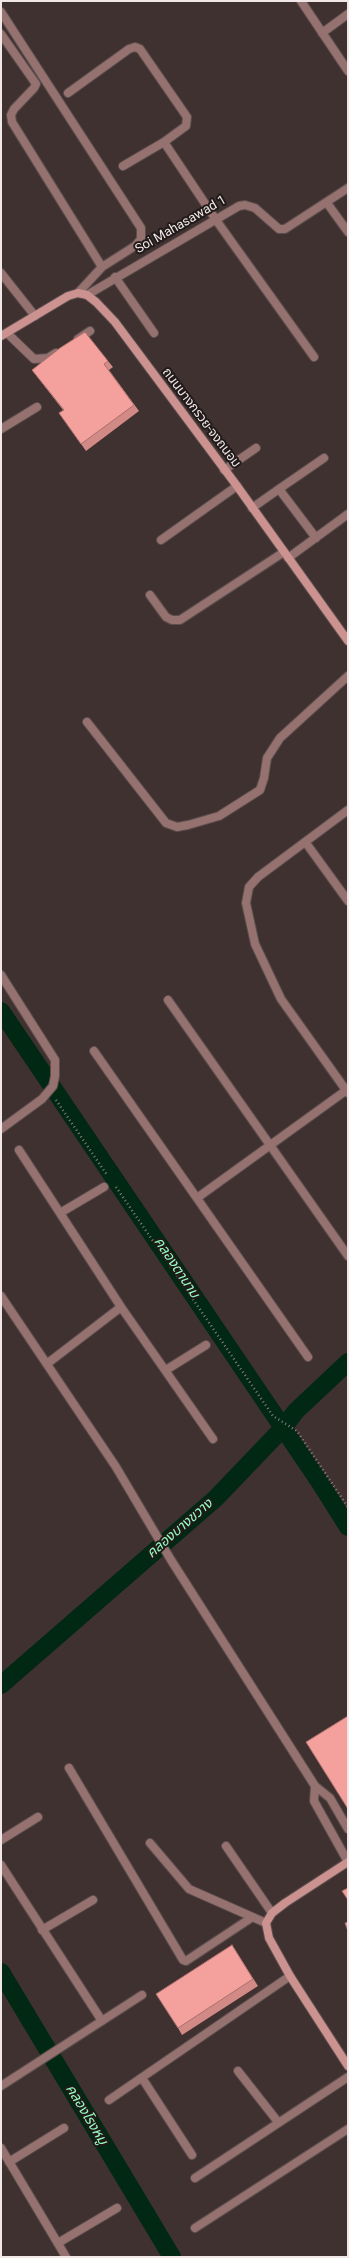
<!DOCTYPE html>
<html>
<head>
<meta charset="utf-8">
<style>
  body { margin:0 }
  #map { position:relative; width:349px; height:2258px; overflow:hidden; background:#3f3130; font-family:Roboto,sans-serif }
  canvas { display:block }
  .frame { position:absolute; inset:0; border:2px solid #f0e7e6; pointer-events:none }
</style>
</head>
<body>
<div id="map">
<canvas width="349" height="2258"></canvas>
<div class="frame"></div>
</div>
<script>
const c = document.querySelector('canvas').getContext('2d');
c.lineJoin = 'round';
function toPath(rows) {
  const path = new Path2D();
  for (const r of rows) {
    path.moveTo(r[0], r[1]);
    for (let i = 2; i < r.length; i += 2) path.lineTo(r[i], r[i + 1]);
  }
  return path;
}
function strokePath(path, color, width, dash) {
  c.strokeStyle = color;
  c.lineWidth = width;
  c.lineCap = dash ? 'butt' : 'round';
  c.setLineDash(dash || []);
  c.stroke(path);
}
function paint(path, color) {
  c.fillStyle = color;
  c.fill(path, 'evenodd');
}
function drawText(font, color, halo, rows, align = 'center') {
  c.font = font + ' Roboto,"Noto Sans Thai",sans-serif';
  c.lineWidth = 4;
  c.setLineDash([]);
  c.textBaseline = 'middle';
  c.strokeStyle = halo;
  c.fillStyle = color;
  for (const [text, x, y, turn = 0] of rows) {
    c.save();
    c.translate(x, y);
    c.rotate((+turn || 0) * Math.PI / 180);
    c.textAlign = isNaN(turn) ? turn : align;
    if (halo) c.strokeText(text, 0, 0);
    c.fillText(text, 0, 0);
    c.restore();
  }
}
const canal = toPath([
  [1,1011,319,1481,348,1527],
  [1,1685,216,1498,283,1428,296,1411,348,1362],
  [1,1972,172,2257]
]);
const path = toPath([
  [56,1100,107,1175],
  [116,1187,273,1416,297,1431,348,1507]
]);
const lane = toPath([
  [1,12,141,228,141,239,135,246,102,267],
  [1,34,36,84,34,88,14,109,11,115,12,122,102,267,78,293],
  [1,273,35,316],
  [115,277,154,333],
  [7,333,34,359,48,358,56,353],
  [78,339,90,331],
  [1,429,37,407],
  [224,470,256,448],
  [252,508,279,489],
  [316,538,279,489,324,458],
  [161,540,237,486],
  [288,558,348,514],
  [150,595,166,617,172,620,180,620,284,552],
  [87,722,166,823,177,827,188,825,219,816,260,790,264,778,267,758,280,738,348,676],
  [69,1768,183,1960,186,1961,251,1918],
  [150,1843,189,1889,266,1923],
  [238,2071,278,2122],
  [142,2078,192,2155]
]);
const street = toPath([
  [301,1,348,71],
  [322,33,348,14],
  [68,93,129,49,135,47,140,49,187,117,186,126,164,142],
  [123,166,164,142,216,220,314,357],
  [327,203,348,232],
  [87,295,239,206,245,205,255,208,279,229,285,229,348,188],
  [348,810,258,877,249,887,246,903,255,944,281,999,348,1093],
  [306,843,348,901],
  [1,975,55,1060,55,1076,53,1086,42,1099,1,1129],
  [168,1000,348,1256],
  [94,1051,308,1357],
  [19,1150,121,1307,213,1439],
  [197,1198,348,1089],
  [60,1213,104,1187],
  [1,1296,116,1467,171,1560,315,1786,330,1798,348,1829],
  [48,1363,121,1307],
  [166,1370,206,1345],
  [315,1786,314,1801,348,1862],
  [1,1840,38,1817],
  [226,1846,272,1913],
  [1,1865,102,2021],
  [42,1930,93,1900],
  [1,2086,142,1995],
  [109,2100,290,1976],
  [1,2148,66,2257],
  [9,2162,64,2128],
  [195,2178,348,2077],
  [195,2228,348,2129],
  [58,2243,117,2208]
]);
const secondary = toPath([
  [1,336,68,296,78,293,87,295,96,302,115,322,237,486,348,641],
  [348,1862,285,1903,272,1913,266,1923,269,1938,290,1976,348,2066]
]);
const wall = toPath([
  [108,361,113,367,109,370,139,411,86,451,59,413,63,410,32,370],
  [232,1945,258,1986,182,2035,178,2028]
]);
const building = toPath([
  [85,332,108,361,104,364,134,405,81,444,59,413,64,410,32,370,60,348,85,332],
  [348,1716,348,1809,306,1742,348,1716],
  [348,1888,348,1900,342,1891,348,1888],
  [348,1922,348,1931,345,1923,348,1922],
  [232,1945,253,1979,178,2028,156,1994,232,1945]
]);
const streetNames = [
  ["Soi Mahasawad 1",181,225,-30],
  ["ถนนบางกรวย-จงถนอม",201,418,53]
];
const waterNames = [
  ["คลองตานาม",176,1268,56],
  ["คลองบางขวาง",180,1529,-41],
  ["คลองโรงหมู",86,2115,59]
];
strokePath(canal, '#002813', 18);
strokePath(lane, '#5b4e4d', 10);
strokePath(street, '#5b4e4d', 10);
strokePath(secondary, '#5b4e4d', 10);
strokePath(path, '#8a7e7d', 2.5, [1, 3]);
strokePath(lane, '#95716f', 8);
strokePath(street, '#95716f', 8);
strokePath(secondary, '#cb928f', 8);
paint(wall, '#d28a86');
paint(building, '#f4a09c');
strokePath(building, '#ab706d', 1);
drawText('13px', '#f0e7e6', '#211a1a', streetNames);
drawText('italic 14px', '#95febe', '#211a1a', waterNames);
</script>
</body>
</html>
